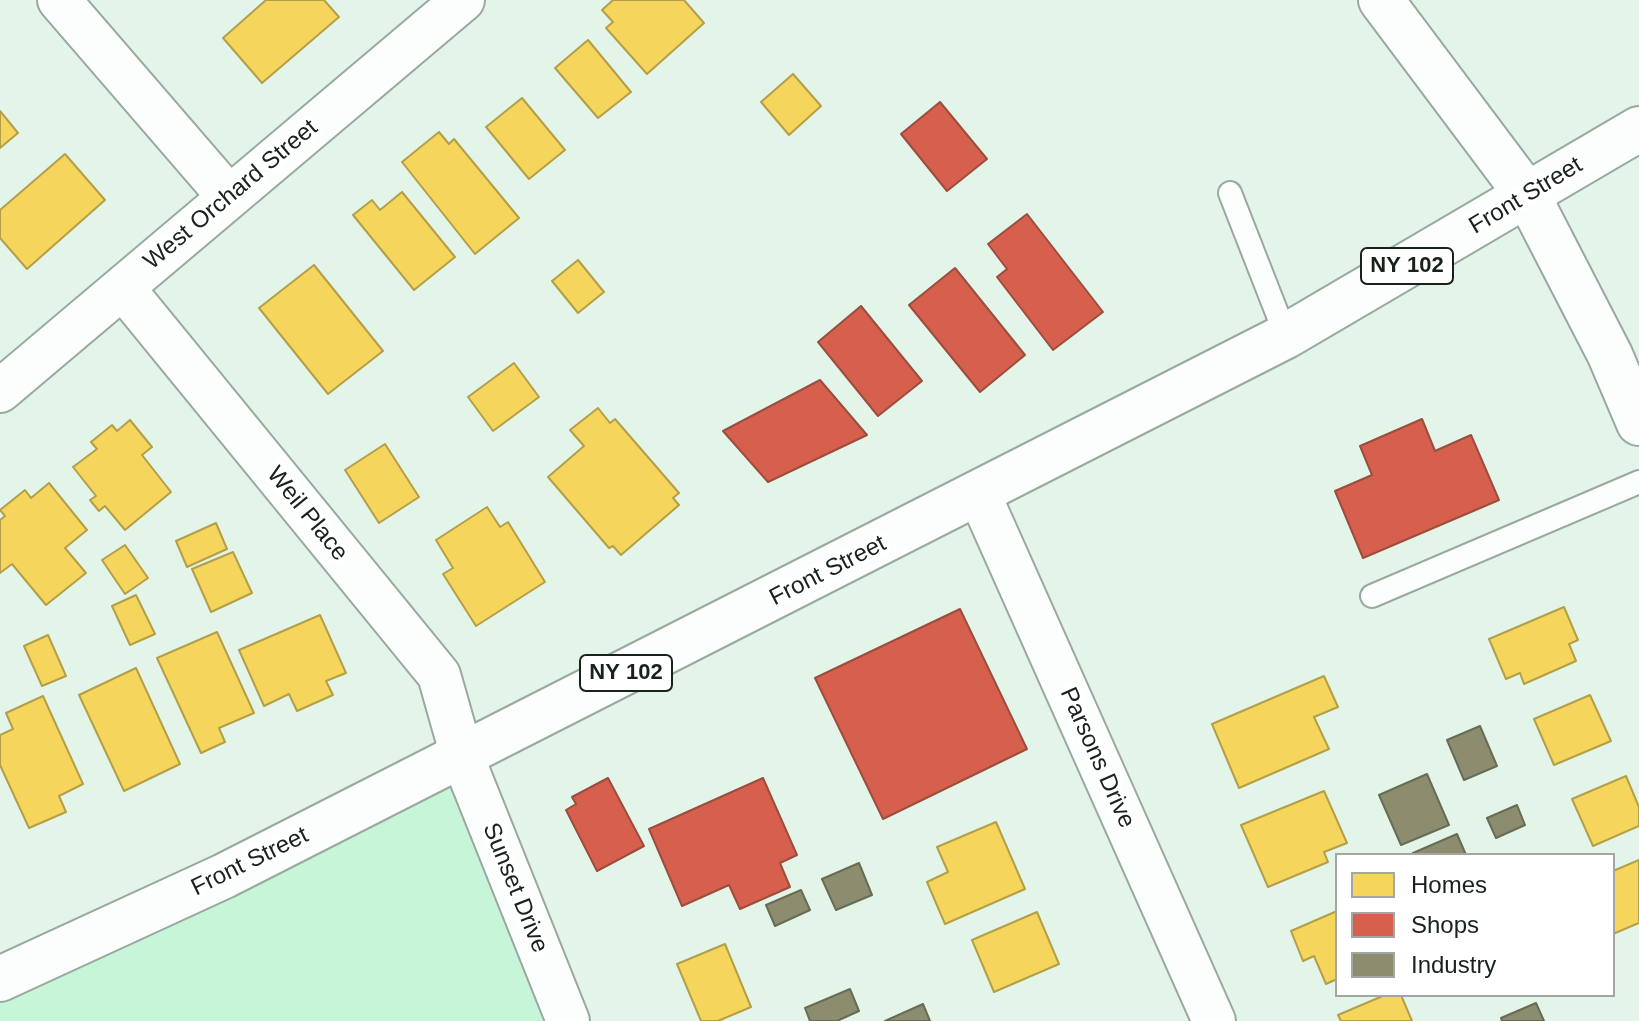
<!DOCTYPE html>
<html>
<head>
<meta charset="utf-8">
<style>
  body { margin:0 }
  #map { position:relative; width:1639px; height:1021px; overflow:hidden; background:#e3f5e9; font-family:Helvetica,sans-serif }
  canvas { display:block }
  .legend { position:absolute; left:1335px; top:853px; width:280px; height:144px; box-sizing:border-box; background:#fff; border:2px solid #a2a7a3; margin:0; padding:10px 14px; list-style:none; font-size:24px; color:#16221a }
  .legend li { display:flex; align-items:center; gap:16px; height:40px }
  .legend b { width:40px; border:2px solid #a2a7a3 }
</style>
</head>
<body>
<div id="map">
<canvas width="1639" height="1021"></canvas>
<ul class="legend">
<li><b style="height:22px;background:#f6d55c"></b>Homes</li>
<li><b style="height:22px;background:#d6604d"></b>Shops</li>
<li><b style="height:22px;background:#8c8c6e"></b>Industry</li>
</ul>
</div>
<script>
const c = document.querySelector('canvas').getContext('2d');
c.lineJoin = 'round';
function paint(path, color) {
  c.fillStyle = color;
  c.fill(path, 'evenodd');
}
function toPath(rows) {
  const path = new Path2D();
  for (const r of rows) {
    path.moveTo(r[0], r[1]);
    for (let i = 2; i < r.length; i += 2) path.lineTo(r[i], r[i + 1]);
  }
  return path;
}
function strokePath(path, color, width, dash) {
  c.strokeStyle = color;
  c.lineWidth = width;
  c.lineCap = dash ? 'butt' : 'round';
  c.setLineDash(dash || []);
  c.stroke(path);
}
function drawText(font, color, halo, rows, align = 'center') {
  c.font = font + ' Helvetica,sans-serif';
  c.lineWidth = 8;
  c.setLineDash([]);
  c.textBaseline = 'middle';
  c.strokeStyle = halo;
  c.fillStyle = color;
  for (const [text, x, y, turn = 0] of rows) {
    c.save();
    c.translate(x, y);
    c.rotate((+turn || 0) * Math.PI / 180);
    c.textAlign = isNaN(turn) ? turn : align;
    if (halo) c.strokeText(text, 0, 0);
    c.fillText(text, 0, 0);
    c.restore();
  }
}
const green = toPath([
  [458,775,560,1021,0,1021,0,986]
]);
const homes = toPath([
  [266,0,324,0,339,17,262,83,223,38,266,0],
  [613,0,684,0,704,23,647,74,606,28,613,22,602,10,613,0],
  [588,40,631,92,598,118,555,68,588,40],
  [793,74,821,106,789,135,761,102,793,74],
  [522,98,565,150,529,179,486,127,522,98],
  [0,111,18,133,0,148,0,111],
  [439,132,449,144,454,139,519,218,475,254,402,162,439,132],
  [65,154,105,200,27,269,0,238,0,210,65,154],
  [402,192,455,257,414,290,353,215,372,200,380,210,402,192],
  [578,260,604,292,578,313,552,281,578,260],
  [314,265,383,351,328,394,259,308,314,265],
  [514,363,539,397,493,431,468,397,514,363],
  [598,408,610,423,615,419,679,493,673,498,679,505,621,555,613,546,609,548,548,477,584,446,570,430,598,408],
  [130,420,152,447,142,455,171,492,125,530,105,506,99,511,90,500,96,496,73,467,97,449,91,442,112,425,117,431,130,420],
  [385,444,419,497,379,523,345,470,385,444],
  [49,483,87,530,65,548,86,573,46,605,12,564,0,573,0,520,5,516,0,510,25,490,31,498,49,483],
  [487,507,500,527,508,522,545,582,476,626,443,574,453,568,436,540,487,507],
  [216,523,227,549,187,567,176,541,216,523],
  [125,545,148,578,125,594,102,560,125,545],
  [233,552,252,593,211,612,192,569,233,552],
  [136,595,155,634,130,645,112,606,136,595],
  [1564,607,1578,640,1569,644,1576,661,1524,684,1520,673,1506,679,1489,639,1564,607],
  [320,615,346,673,326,681,333,695,297,711,289,694,264,706,239,650,320,615],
  [217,632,254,713,219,728,225,742,201,753,157,658,217,632],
  [48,635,66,676,42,686,24,646,48,635],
  [136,668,180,764,124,791,79,695,136,668],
  [1324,676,1338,707,1314,717,1329,749,1239,788,1212,724,1324,676],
  [1590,695,1611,741,1554,765,1534,719,1590,695],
  [43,696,83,784,59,796,66,812,29,828,0,765,0,735,13,729,6,713,43,696],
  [1626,776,1639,807,1639,826,1593,846,1572,799,1626,776],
  [1324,791,1347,843,1324,852,1328,862,1268,887,1241,825,1324,791],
  [996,822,1025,889,945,924,927,882,948,872,937,847,996,822],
  [1639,860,1639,923,1613,934,1613,871,1639,860],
  [1337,911,1337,979,1326,984,1314,956,1303,961,1291,931,1337,911],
  [1037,912,1059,964,994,992,972,940,1037,912],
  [725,944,751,1007,718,1021,701,1021,677,964,725,944],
  [1385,995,1401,995,1412,1021,1341,1021,1338,1015,1385,995]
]);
const shops = toPath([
  [940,102,987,159,947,191,901,134,940,102],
  [1027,214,1103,312,1053,350,997,277,1007,269,988,244,1027,214],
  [955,268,1025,355,980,392,909,305,955,268],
  [861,306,922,381,878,416,818,342,861,306],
  [820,380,867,435,768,482,723,431,820,380],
  [1422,419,1435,451,1471,435,1499,500,1363,558,1335,491,1372,475,1360,446,1422,419],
  [960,609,1027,749,883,819,815,678,960,609],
  [608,778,644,846,597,871,566,810,576,804,572,797,608,778],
  [763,778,797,855,780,863,790,887,740,909,729,885,682,906,649,829,763,778]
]);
const industry = toPath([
  [1480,726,1497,766,1464,780,1447,740,1480,726],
  [1427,774,1449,825,1401,845,1379,795,1427,774],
  [1517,805,1525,825,1496,838,1487,818,1517,805],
  [1457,834,1466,855,1414,855,1413,853,1457,834],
  [859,863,872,895,836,910,822,879,859,863],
  [801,890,810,910,775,926,766,905,801,890],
  [850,989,859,1011,837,1021,810,1021,805,1008,850,989],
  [1536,1003,1544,1021,1502,1021,1501,1018,1536,1003],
  [923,1004,930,1021,885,1021,923,1004]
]);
const service = toPath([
  [1230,193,1286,336],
  [1372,596,1639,482]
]);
const minor = toPath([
  [59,0,229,197],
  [123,288,439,675,462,756,568,1021],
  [0,391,463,0],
  [979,494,1214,1021]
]);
const tertiary = toPath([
  [1381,0,1528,196,1610,355,1639,423]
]);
const primary = toPath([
  [0,979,224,876,1286,336,1639,129]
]);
const shields = [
  [1407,266,92],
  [626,673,92]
];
const shieldNames = [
  ["NY 102",1407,266],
  ["NY 102",626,673]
];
const streetNames = [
  ["West Orchard Street",231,195,-40],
  ["Front Street",1526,196,-31],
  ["Weil Place",307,514,51],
  ["Front Street",828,571,-27],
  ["Parsons Drive",1097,758,66],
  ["Front Street",250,862,-26],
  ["Sunset Drive",515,888,68]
];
paint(green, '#c6f5d8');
paint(homes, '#f6d55c');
strokePath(homes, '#b39f48', 2);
paint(shops, '#d6604d');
strokePath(shops, '#9c4d3e', 2);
paint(industry, '#8c8c6e');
strokePath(industry, '#696c55', 2);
strokePath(service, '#9aa99f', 26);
strokePath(minor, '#9aa99f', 46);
strokePath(tertiary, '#9aa99f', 48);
strokePath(primary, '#9aa99f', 48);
strokePath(service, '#fbfefc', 22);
strokePath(minor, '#fbfefc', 42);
strokePath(tertiary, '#fbfefc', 44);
strokePath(primary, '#fbfefc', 44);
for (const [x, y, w] of shields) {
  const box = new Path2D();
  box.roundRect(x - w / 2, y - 18, w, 36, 6);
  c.fillStyle = '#fff';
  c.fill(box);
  strokePath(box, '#16221a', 2);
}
drawText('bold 22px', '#16221a', null, shieldNames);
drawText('24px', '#16221a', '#fff', streetNames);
</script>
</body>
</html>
